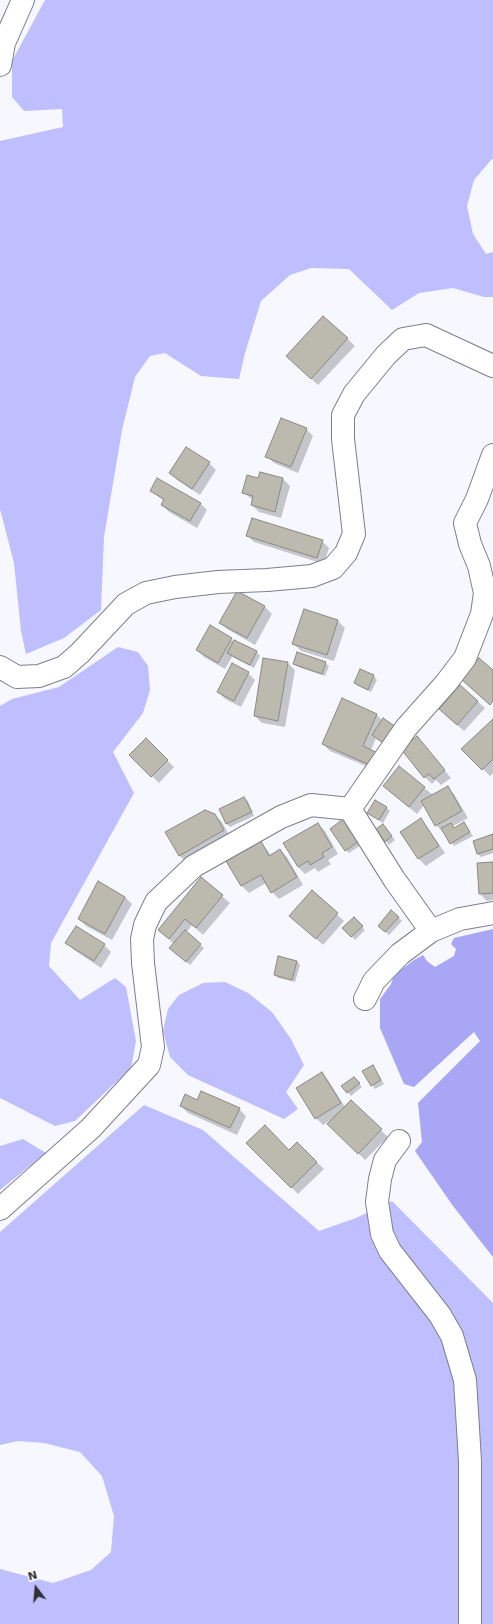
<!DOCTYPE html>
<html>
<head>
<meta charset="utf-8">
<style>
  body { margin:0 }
  #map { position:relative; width:493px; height:1624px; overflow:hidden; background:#f7f7ff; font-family:"DejaVu Sans",sans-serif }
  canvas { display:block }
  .north { position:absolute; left:16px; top:1568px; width:40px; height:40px; -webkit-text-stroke:3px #fff; paint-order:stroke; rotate:344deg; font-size:11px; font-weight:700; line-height:16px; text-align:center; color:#303034 }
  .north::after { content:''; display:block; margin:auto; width:14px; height:18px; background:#303034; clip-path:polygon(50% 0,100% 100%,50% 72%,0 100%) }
</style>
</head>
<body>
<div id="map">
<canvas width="493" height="1624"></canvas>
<div class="north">N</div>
</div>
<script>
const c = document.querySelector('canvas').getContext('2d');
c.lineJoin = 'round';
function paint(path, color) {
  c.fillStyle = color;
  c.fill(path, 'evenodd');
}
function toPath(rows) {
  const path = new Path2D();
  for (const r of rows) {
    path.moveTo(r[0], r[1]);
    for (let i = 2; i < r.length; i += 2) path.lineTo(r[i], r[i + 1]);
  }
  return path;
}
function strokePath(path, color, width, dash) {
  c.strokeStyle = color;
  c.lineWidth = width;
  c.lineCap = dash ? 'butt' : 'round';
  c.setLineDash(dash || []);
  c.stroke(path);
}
const forest = toPath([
  [45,0,493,0,493,159,491,160,474,180,467,206,473,234,486,254,493,252,493,297,484,297,453,288,419,293,392,310,349,269,311,268,290,275,261,301,245,353,239,379,201,376,165,353,150,356,135,377,122,430,104,537,101,610,64,638,26,654,21,631,14,563,0,509,0,141,63,127,62,109,24,111,12,97,12,61],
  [118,647,138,652,148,666,150,690,143,713,113,752,134,793,51,943,49,966,80,1000,115,978,126,987,136,1041,131,1068,75,1121,55,1126,0,1098,0,706,12,699,59,687],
  [225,982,248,993,272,1012,291,1039,304,1065,286,1092,298,1109,284,1119,188,1075,170,1057,163,1031,168,1009,179,995,203,983],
  [144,1105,203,1130,319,1231,356,1218,392,1201,493,1303,493,1624,0,1624,0,1569,53,1583,91,1570,111,1552,114,1516,102,1476,80,1452,44,1443,18,1441,0,1445,0,1232],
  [23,1139,46,1153,0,1190,0,1146]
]);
const water = toPath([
  [493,929,493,1257,453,1206,415,1151,422,1142,418,1103,480,1041,474,1032,414,1087,404,1084,380,1028,380,999,391,984,394,975,414,960,423,955,427,961,435,967,454,956,456,949,451,944,454,938]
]);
const shadow = toPath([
  [324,317,355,346,318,385,294,363],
  [306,429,313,436,298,473,274,463,267,456],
  [209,463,216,470,200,495,177,480,170,473],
  [259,479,283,479,290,486,281,518,259,512,252,505,253,500,244,493],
  [151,491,200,503,207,510,197,528,169,512,162,505,164,501],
  [247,535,322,541,329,548,324,564,254,542],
  [237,592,265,607,272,614,255,645,227,629,220,622],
  [304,610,338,621,345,628,334,661,301,651,294,644],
  [211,627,234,642,257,652,260,656,254,668,232,657,225,669,204,657,197,650],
  [288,663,295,670,285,727,262,723,255,716],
  [294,663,325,663,329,666,325,676,298,667],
  [361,670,374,676,377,680,371,692,358,686,355,683],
  [248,673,255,680,241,707,225,699,218,692],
  [461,687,485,708,464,731,447,716],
  [376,714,383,721,390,748,376,738,371,750,380,772,330,751,323,744],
  [493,720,493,773,490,776,463,749],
  [146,740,174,767,159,783,131,755],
  [423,744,451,778,441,785,436,780,432,784,425,777],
  [399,767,433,795,447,787,454,794,468,818,453,826,455,829,464,823,473,836,454,846,444,832,443,832,436,825,424,805,417,814,391,793,384,786],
  [244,798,248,801,254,816,230,827,227,824,220,809],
  [386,807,390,811,383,823,368,813],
  [214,814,222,822,230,837,186,862,179,855],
  [420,820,427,827,445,853,426,866,419,859,402,832],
  [343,821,361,845,349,853,346,850],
  [318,824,325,831,338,854,328,860,331,864,318,872,315,868,305,874,298,867],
  [383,825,395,840,389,845,386,841],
  [493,835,493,853,481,857,478,854],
  [261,842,271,855,280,850,287,857,303,885,279,899,272,892,266,883,249,893,242,886,228,862],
  [493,863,493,900,487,901,480,894],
  [201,878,230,903,203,935,192,925,186,933,204,948,190,965,174,952,174,944,159,930],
  [98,883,125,897,132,904,112,940,86,926,79,919],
  [312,892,344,921,323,945,298,923],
  [398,917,402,921,389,935,383,929],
  [354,918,365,930,355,940,344,928],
  [67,943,104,945,111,952,101,968,74,950],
  [297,961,300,965,295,982,278,978,275,975],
  [373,1066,384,1084,375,1089,372,1085],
  [321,1073,328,1080,345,1107,351,1101,388,1137,365,1160,329,1124,332,1119,323,1125,316,1118],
  [357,1081,362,1087,351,1096,343,1086],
  [198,1101,239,1109,246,1116,237,1135,188,1113,181,1106],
  [248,1143,289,1151,297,1143,324,1169,298,1194]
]);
const building = toPath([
  [323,316,348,338,311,379,286,356,323,316],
  [281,418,307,428,291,467,265,457,281,418],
  [186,447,210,462,192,489,169,473,186,447],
  [260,472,283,478,275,512,251,505,253,496,242,493,247,475,258,478,260,472],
  [157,478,201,503,190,521,161,505,164,499,150,491,157,478],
  [252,518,323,540,317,558,246,536,252,518],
  [237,591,265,606,247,638,219,623,237,591],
  [304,609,338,620,327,655,292,644,304,609],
  [210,625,232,638,218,663,196,650,210,625],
  [234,640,257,651,250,665,227,653,234,640],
  [297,652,326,662,322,674,293,664,297,652],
  [263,658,288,662,278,721,254,716,263,658],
  [479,658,493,670,493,701,490,705,461,679,479,658],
  [232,663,249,672,234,701,217,692,232,663],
  [360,669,374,675,368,690,354,683,360,669],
  [460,685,478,701,457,725,439,709,460,685],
  [342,698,377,714,363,746,378,753,372,766,322,744,342,698],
  [383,718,399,729,387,746,372,735,383,718],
  [493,719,493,759,482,770,461,749,493,719],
  [417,736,445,770,434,779,429,774,424,778,401,749,417,736],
  [146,738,168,760,151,777,129,755,146,738],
  [399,766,425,787,409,807,383,786,399,766],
  [448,786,462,811,435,826,421,801,448,786],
  [244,797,252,812,226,824,219,809,244,797],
  [375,800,387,807,379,820,367,813,375,800],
  [205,810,215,814,224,830,179,856,165,832,205,810],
  [421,818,439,846,418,859,400,832,421,818],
  [343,819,359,841,345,851,330,829,343,819],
  [464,822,470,832,450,844,441,828,451,823,454,828,464,822],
  [318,823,332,847,322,853,324,857,310,865,308,861,298,867,283,843,318,823],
  [383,824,392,836,385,842,376,829,383,824],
  [493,834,493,849,477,854,473,841,493,834],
  [261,841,269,856,280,849,297,877,271,893,261,875,241,886,226,861,261,841],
  [493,862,493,893,479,894,477,863,493,862],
  [201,877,223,895,196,928,185,919,169,939,158,930,201,877],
  [98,881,125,897,105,934,78,919,98,881],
  [312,890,338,913,316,939,289,916,312,890],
  [391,910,399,917,385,932,378,926,391,910],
  [354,917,363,926,351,937,342,928,354,917],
  [76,926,105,944,94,961,65,943,76,926],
  [185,930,201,944,186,962,169,948,185,930],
  [278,956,297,961,292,980,274,975,278,956],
  [373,1065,381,1080,371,1086,362,1071,373,1065],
  [322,1072,341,1103,315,1119,296,1088,322,1072],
  [354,1077,360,1083,347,1093,341,1086,354,1077],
  [201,1091,240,1108,230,1128,180,1106,185,1094,197,1100,201,1091],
  [351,1100,382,1129,358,1154,327,1124,351,1100],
  [265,1125,289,1150,297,1142,317,1162,291,1188,246,1143,265,1125]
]);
const street = toPath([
  [0,65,4,43,23,0],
  [0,667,17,677,39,676,64,667,80,653,126,604,146,593,175,587,218,582,267,580,312,576,333,568,346,553,354,534,343,439,343,415,354,394,386,355,403,339,426,335,493,366],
  [350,809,394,879,431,931],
  [365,999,374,981,400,954,431,931,460,919,493,913],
  [399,1141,385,1160,380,1179,377,1202,382,1234,390,1251,440,1315,452,1336,465,1380,470,1461,470,1624],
  [0,1209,91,1128,149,1065,153,1047,143,963,142,939,145,925,156,902,194,866,281,817,311,805,350,809,406,728,446,683,465,658,482,614,485,593,479,566,470,544,465,523,477,499,493,455]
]);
paint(forest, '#bfbeff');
paint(water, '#a9a6f5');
paint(shadow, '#0003');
paint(building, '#bcbaaf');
strokePath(building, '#8b897e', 1);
strokePath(street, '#7e7f89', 24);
strokePath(street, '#fff', 22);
</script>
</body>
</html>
